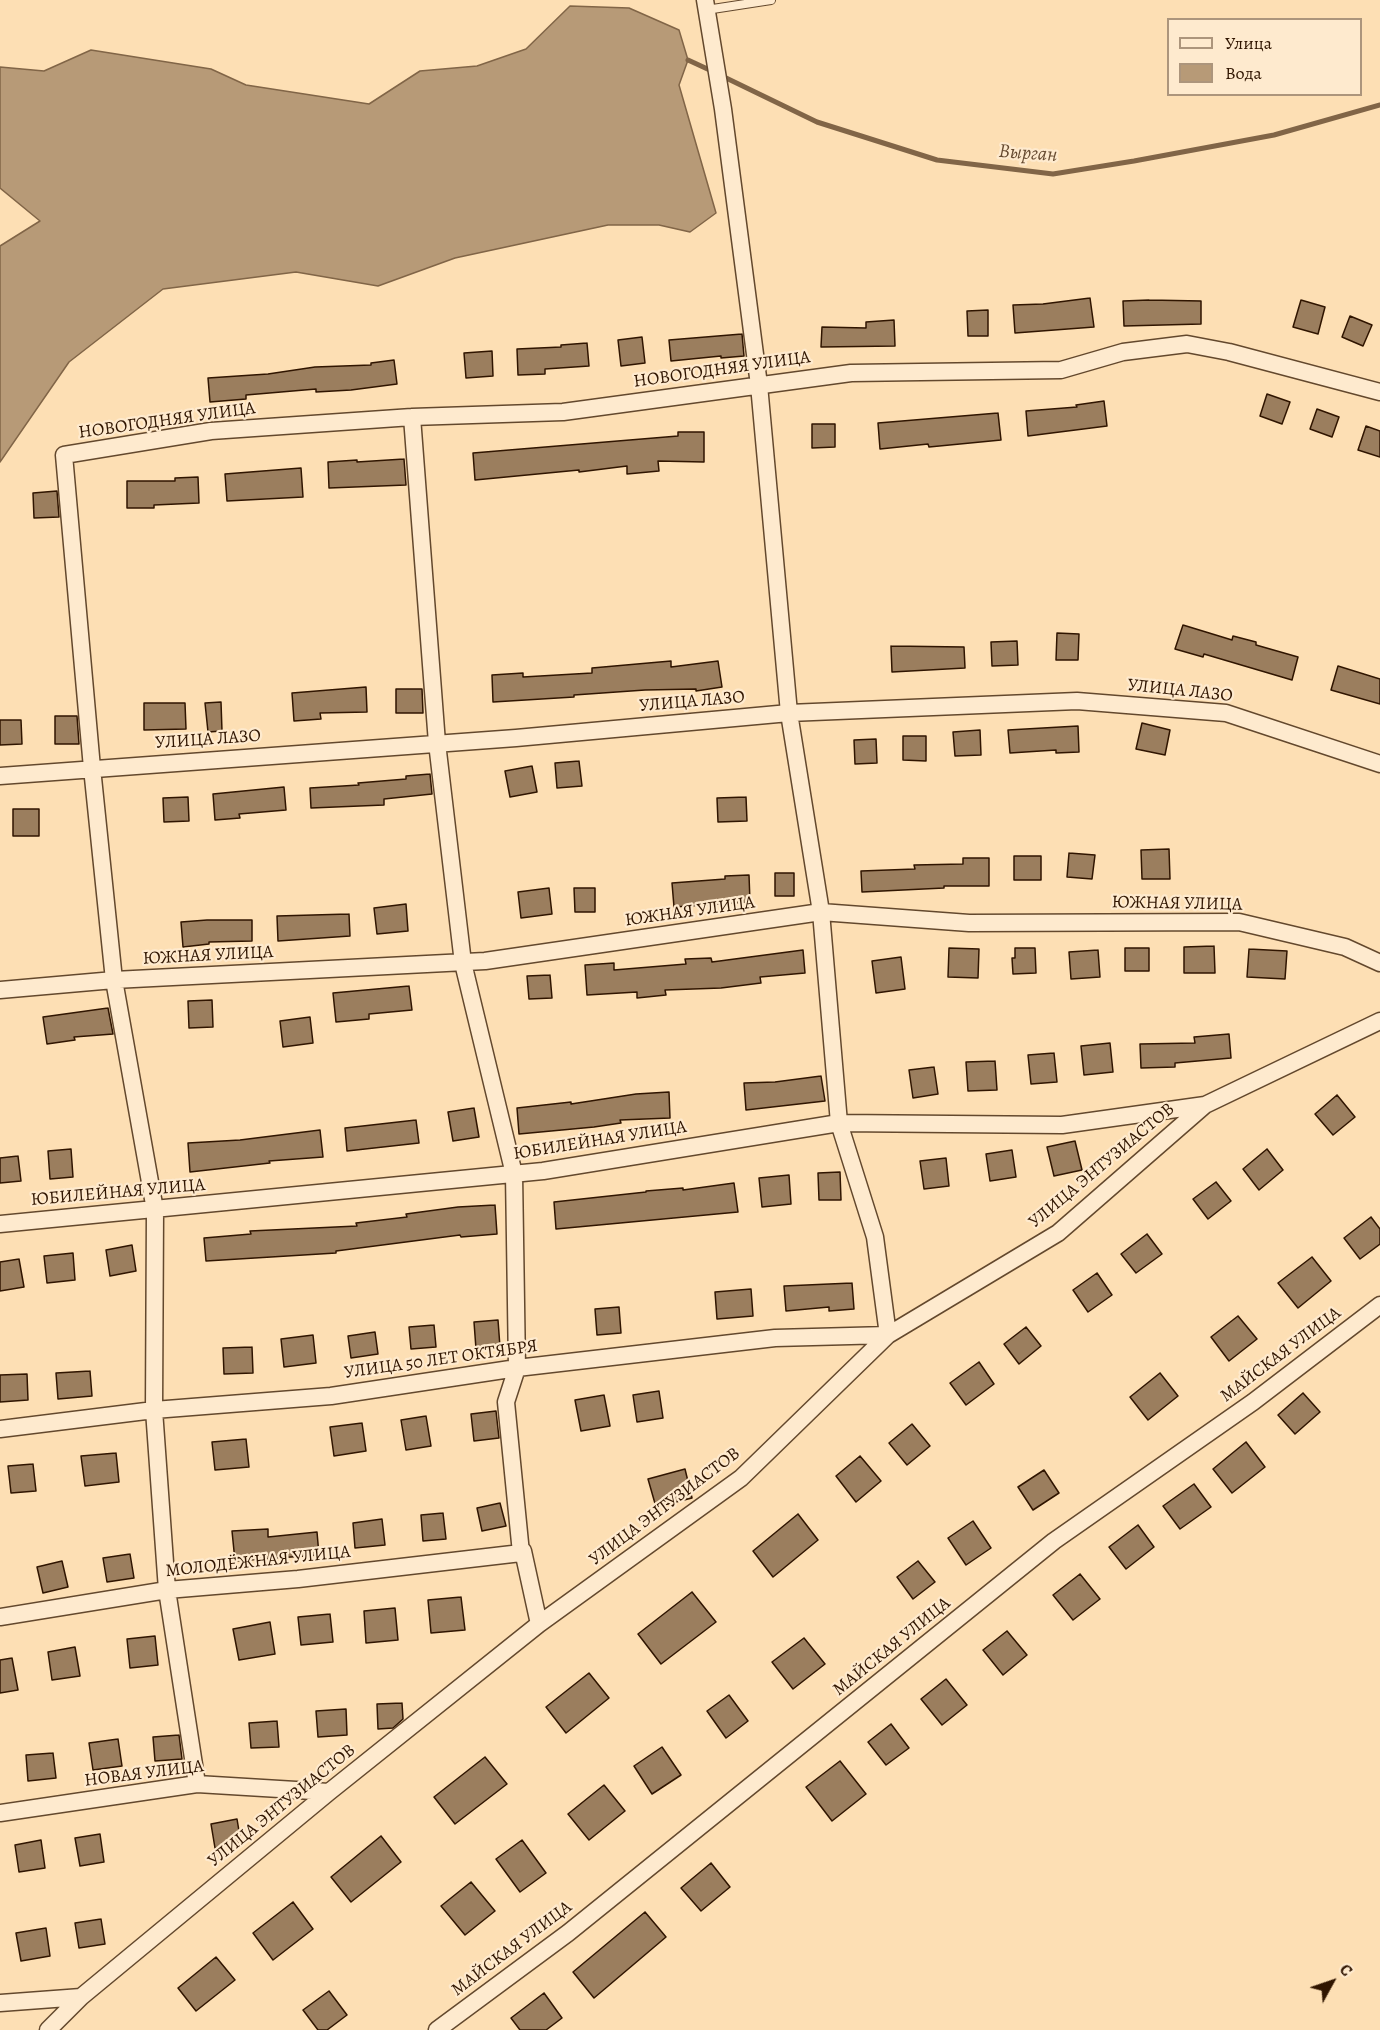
<!DOCTYPE html>
<html>
<head>
<meta charset="utf-8">
<style>
  body { margin:0 }
  #map { position:relative; width:1380px; height:2030px; overflow:hidden; background:#fddfb4; font-family:Alegreya,serif }
  canvas { display:block }
  .legend { position:absolute; left:1167px; top:18px; width:195px; height:78px; box-sizing:border-box; background:#feeace; border:2px solid #ac957c; margin:0; padding:8px 10px; list-style:none; font-size:18px; color:#301500 }
  .legend li { display:flex; align-items:center; gap:12px; height:30px }
  .legend b { width:30px; border:2px solid #ac957c }
  .north { position:absolute; left:1302px; top:1952px; width:60px; height:60px; -webkit-text-stroke:4px #feeace; paint-order:stroke; rotate:50deg; font-size:16px; font-weight:700; line-height:24px; text-align:center; color:#301500 }
  .north::after { content:''; display:block; margin:auto; width:21px; height:27px; background:#301500; clip-path:polygon(50% 0,100% 100%,50% 72%,0 100%) }
</style>
</head>
<body>
<div id="map">
<canvas width="1380" height="2030"></canvas>
<ul class="legend">
<li><b style="height:8px;background:#feeace"></b>Улица</li>
<li><b style="height:16px;background:#b79a77"></b>Вода</li>
</ul>
<div class="north">С</div>
</div>
<script>
const c = document.querySelector('canvas').getContext('2d');
c.lineJoin = 'round';
function paint(path, color) {
  c.fillStyle = color;
  c.fill(path, 'evenodd');
}
function toPath(rows) {
  const path = new Path2D();
  for (const r of rows) {
    path.moveTo(r[0], r[1]);
    for (let i = 2; i < r.length; i += 2) path.lineTo(r[i], r[i + 1]);
  }
  return path;
}
function strokePath(path, color, width, dash) {
  c.strokeStyle = color;
  c.lineWidth = width;
  c.lineCap = dash ? 'butt' : 'round';
  c.setLineDash(dash || []);
  c.stroke(path);
}
function drawText(font, color, halo, rows, align = 'center') {
  c.font = font + ' Alegreya,serif';
  c.lineWidth = 4.5;
  c.setLineDash([]);
  c.textBaseline = 'middle';
  c.strokeStyle = halo;
  c.fillStyle = color;
  for (const [text, x, y, turn = 0] of rows) {
    c.save();
    c.translate(x, y);
    c.rotate((+turn || 0) * Math.PI / 180);
    c.textAlign = isNaN(turn) ? turn : align;
    if (halo) c.strokeText(text, 0, 0);
    c.fillText(text, 0, 0);
    c.restore();
  }
}
const water = toPath([
  [570,6,629,8,679,30,688,60,679,85,716,213,690,232,659,225,608,225,455,258,378,286,296,272,163,289,69,362,0,462,0,246,40,221,0,188,0,67,44,71,91,50,211,69,246,85,369,104,420,71,477,66,526,49,570,6]
]);
const stream = toPath([
  [688,60,714,72],
  [722,76,817,122,937,160,1053,174,1134,161,1274,135,1380,105]
]);
const building = toPath([
  [1090,298,1094,327,1015,333,1013,305,1043,304,1090,298],
  [1149,300,1201,301,1201,324,1124,326,1123,301,1149,300],
  [1301,300,1325,307,1318,334,1293,327,1301,300],
  [988,310,988,336,968,336,967,311,988,310],
  [1350,316,1372,325,1363,346,1342,337,1350,316],
  [894,320,895,346,821,347,822,327,866,328,866,322,894,320],
  [742,334,744,356,721,358,721,356,671,361,669,340,742,334],
  [642,337,645,363,621,366,618,340,642,337],
  [587,343,589,366,545,369,545,374,518,375,517,349,561,347,561,345,587,343],
  [492,351,493,376,466,378,464,353,492,351],
  [394,360,397,384,351,390,316,392,316,389,246,395,246,399,210,402,208,378,268,374,315,367,371,365,371,363,394,360],
  [1267,394,1290,402,1282,424,1260,416,1267,394],
  [1104,401,1107,426,1028,436,1026,411,1077,407,1076,405,1104,401],
  [1317,409,1339,417,1332,437,1310,429,1317,409],
  [998,413,1001,440,929,447,928,444,880,449,878,423,998,413],
  [812,424,835,424,835,447,812,448,812,424],
  [1366,426,1380,431,1380,457,1358,450,1366,426],
  [678,432,704,432,704,462,658,461,659,471,627,474,627,466,579,472,579,470,475,480,473,453,678,436,678,432],
  [404,459,406,485,329,488,328,462,357,460,357,462,404,459],
  [301,468,303,497,227,501,225,474,301,468],
  [198,477,199,503,154,505,154,508,127,508,127,481,175,481,175,478,198,477],
  [57,491,59,517,34,518,33,493,57,491],
  [1183,625,1232,640,1233,636,1256,642,1256,645,1298,657,1292,680,1204,654,1203,657,1175,649,1183,625],
  [1057,633,1079,634,1078,660,1056,660,1057,633],
  [1017,641,1018,665,992,666,991,642,1017,641],
  [891,646,964,647,965,668,892,672,891,646],
  [671,661,671,667,718,661,722,687,696,691,696,689,645,690,574,695,574,697,493,702,492,675,523,673,523,677,592,673,592,668,671,661],
  [1338,666,1380,679,1380,704,1331,690,1338,666],
  [366,687,367,712,320,713,321,719,294,721,292,693,366,687],
  [396,689,422,689,423,713,396,713,396,689],
  [221,702,222,731,208,732,205,703,221,702],
  [144,703,185,703,186,729,144,730,144,703],
  [55,716,77,716,79,744,55,744,55,716],
  [0,720,21,720,22,744,0,745,0,720],
  [1142,723,1170,730,1165,755,1136,749,1142,723],
  [1078,726,1079,752,1056,753,1056,750,1010,753,1008,730,1078,726],
  [980,730,981,755,955,756,953,732,980,730],
  [903,736,926,736,926,761,903,760,903,736],
  [876,739,877,763,855,764,854,740,876,739],
  [579,761,582,786,557,788,555,763,579,761],
  [532,766,537,792,510,797,505,771,532,766],
  [430,774,432,794,384,799,384,805,311,808,310,788,359,785,358,783,406,779,406,776,430,774],
  [284,787,286,810,239,814,240,818,215,820,213,794,284,787],
  [188,797,189,821,164,822,163,798,188,797],
  [746,797,747,821,718,822,717,798,746,797],
  [13,809,39,809,39,836,13,836,13,809],
  [1169,849,1170,879,1142,879,1141,850,1169,849],
  [1069,853,1095,855,1092,879,1067,877,1069,853],
  [1014,856,1041,856,1041,880,1014,880,1014,856],
  [963,858,989,858,989,886,944,886,944,888,862,892,861,871,915,869,914,865,963,864,963,858],
  [775,873,794,873,794,896,775,896,775,873],
  [749,875,750,902,674,907,672,883,725,879,725,876,749,875],
  [549,888,552,914,521,918,518,892,549,888],
  [574,888,595,888,595,912,575,912,574,888],
  [406,904,408,931,377,934,374,908,406,904],
  [349,914,350,936,278,941,277,916,349,914],
  [207,920,252,920,252,941,209,942,209,944,183,947,181,922,207,920],
  [1214,946,1215,973,1184,973,1184,947,1214,946],
  [949,948,979,949,978,978,948,977,949,948],
  [1015,948,1035,948,1036,973,1013,974,1012,958,1015,958,1015,948],
  [1125,948,1149,948,1149,971,1125,971,1125,948],
  [1249,949,1287,951,1285,979,1247,977,1249,949],
  [803,950,805,973,760,977,761,983,721,988,665,990,666,995,637,998,637,992,587,995,585,965,614,963,614,970,686,964,685,959,711,958,712,962,803,950],
  [1098,950,1100,977,1071,979,1069,952,1098,950],
  [901,957,905,989,876,993,872,961,901,957],
  [550,975,552,998,529,999,527,976,550,975],
  [409,986,412,1010,369,1014,369,1019,336,1022,333,993,409,986],
  [212,1000,213,1027,189,1028,188,1001,212,1000],
  [108,1008,113,1034,74,1037,75,1040,47,1044,43,1017,108,1008],
  [310,1017,313,1043,283,1047,280,1021,310,1017],
  [1229,1034,1231,1058,1175,1063,1175,1067,1141,1068,1140,1044,1195,1043,1194,1037,1229,1034],
  [1110,1043,1113,1072,1084,1075,1081,1046,1110,1043],
  [1054,1053,1057,1082,1031,1084,1028,1055,1054,1053],
  [995,1061,997,1090,968,1091,966,1062,995,1061],
  [934,1067,938,1094,913,1098,909,1070,934,1067],
  [821,1076,825,1101,746,1110,744,1083,775,1082,821,1076],
  [669,1092,670,1118,620,1120,621,1123,594,1127,519,1134,517,1108,571,1102,571,1104,636,1094,669,1092],
  [1337,1095,1355,1117,1333,1135,1315,1114,1337,1095],
  [474,1108,479,1137,453,1141,448,1112,474,1108],
  [416,1120,419,1143,347,1151,345,1128,416,1120],
  [320,1130,323,1157,269,1161,270,1163,190,1172,188,1143,240,1140,320,1130],
  [1075,1141,1082,1170,1054,1176,1047,1147,1075,1141],
  [71,1149,73,1177,50,1179,48,1151,71,1149],
  [1267,1149,1283,1170,1259,1190,1243,1169,1267,1149],
  [1012,1150,1016,1177,990,1181,986,1154,1012,1150],
  [18,1156,21,1181,0,1183,0,1158,18,1156],
  [946,1158,949,1186,924,1189,920,1161,946,1158],
  [840,1172,841,1200,819,1200,818,1173,840,1172],
  [789,1175,791,1204,762,1207,759,1178,789,1175],
  [1216,1182,1231,1201,1208,1219,1193,1199,1216,1182],
  [734,1183,738,1212,556,1229,554,1202,646,1192,646,1191,683,1188,683,1190,734,1183],
  [495,1205,497,1234,461,1237,460,1235,336,1251,336,1253,206,1261,204,1238,251,1234,250,1231,357,1226,356,1223,407,1217,406,1214,458,1207,495,1205],
  [1371,1217,1380,1229,1380,1244,1360,1259,1344,1238,1371,1217],
  [1147,1234,1162,1254,1136,1273,1121,1254,1147,1234],
  [132,1245,136,1271,110,1276,106,1250,132,1245],
  [73,1253,75,1280,47,1283,44,1256,73,1253],
  [1312,1257,1331,1281,1298,1308,1278,1283,1312,1257],
  [19,1259,24,1287,0,1291,0,1262,19,1259],
  [1097,1273,1112,1295,1088,1312,1073,1290,1097,1273],
  [852,1283,854,1309,829,1311,829,1307,786,1311,784,1286,852,1283],
  [751,1289,753,1316,717,1319,715,1292,751,1289],
  [619,1307,621,1333,597,1335,595,1309,619,1307],
  [1238,1316,1257,1339,1229,1361,1211,1337,1238,1316],
  [498,1320,500,1347,476,1349,474,1322,498,1320],
  [434,1325,436,1347,411,1349,409,1327,434,1325],
  [1026,1327,1041,1346,1019,1364,1004,1344,1026,1327],
  [375,1332,378,1354,351,1358,348,1336,375,1332],
  [313,1335,316,1363,284,1367,281,1339,313,1335],
  [252,1347,253,1373,224,1374,223,1348,252,1347],
  [979,1362,994,1384,966,1405,950,1383,979,1362],
  [90,1371,92,1396,58,1399,56,1373,90,1371],
  [1160,1373,1178,1396,1148,1420,1130,1397,1160,1373],
  [27,1374,28,1400,0,1402,0,1375,27,1374],
  [659,1391,663,1418,637,1422,633,1395,659,1391],
  [1303,1393,1320,1412,1295,1434,1278,1415,1303,1393],
  [604,1395,610,1426,581,1431,575,1400,604,1395],
  [496,1411,499,1438,474,1441,471,1414,496,1411],
  [426,1416,431,1446,406,1450,401,1420,426,1416],
  [362,1423,366,1451,334,1456,330,1427,362,1423],
  [912,1424,930,1446,907,1465,889,1443,912,1424],
  [246,1439,249,1467,215,1470,212,1442,246,1439],
  [1246,1442,1265,1467,1232,1493,1213,1469,1246,1442],
  [116,1453,119,1482,85,1486,81,1456,116,1453],
  [860,1456,881,1481,856,1502,836,1476,860,1456],
  [33,1464,36,1491,11,1493,8,1466,33,1464],
  [685,1469,692,1498,656,1507,648,1479,685,1469],
  [1044,1470,1059,1493,1033,1510,1018,1487,1044,1470],
  [1194,1484,1211,1507,1180,1529,1163,1506,1194,1484],
  [500,1503,506,1526,482,1531,477,1508,500,1503],
  [443,1513,446,1539,423,1541,421,1515,443,1513],
  [798,1514,818,1540,773,1577,753,1551,798,1514],
  [382,1519,385,1545,355,1548,353,1523,382,1519],
  [973,1521,991,1548,966,1565,948,1538,973,1521],
  [1138,1525,1154,1547,1126,1569,1109,1547,1138,1525],
  [268,1529,268,1537,317,1532,319,1555,235,1561,232,1531,268,1529],
  [130,1554,134,1578,107,1582,103,1558,130,1554],
  [62,1561,68,1587,43,1593,37,1567,62,1561],
  [918,1561,935,1582,913,1599,897,1577,918,1561],
  [1080,1574,1100,1599,1073,1620,1053,1595,1080,1574],
  [692,1592,716,1622,661,1664,638,1634,692,1592],
  [461,1597,465,1630,431,1633,428,1600,461,1597],
  [395,1608,398,1640,366,1643,364,1611,395,1608],
  [330,1614,333,1642,301,1645,298,1617,330,1614],
  [270,1622,275,1654,239,1660,233,1629,270,1622],
  [1007,1631,1027,1655,1003,1675,983,1650,1007,1631],
  [155,1636,158,1665,130,1668,127,1639,155,1636],
  [804,1638,825,1664,793,1689,772,1662,804,1638],
  [75,1647,80,1676,52,1680,48,1652,75,1647],
  [12,1658,18,1690,0,1693,0,1660,12,1658],
  [589,1673,609,1698,566,1733,546,1707,589,1673],
  [946,1679,967,1705,942,1725,921,1699,946,1679],
  [729,1695,748,1721,726,1738,707,1711,729,1695],
  [402,1703,403,1719,393,1728,378,1729,377,1704,402,1703],
  [346,1709,347,1735,318,1737,316,1711,346,1709],
  [277,1721,279,1747,251,1748,249,1723,277,1721],
  [891,1724,909,1748,886,1765,868,1742,891,1724],
  [179,1735,182,1759,155,1761,153,1737,179,1735],
  [118,1739,122,1766,93,1770,89,1743,118,1739],
  [662,1747,681,1775,652,1794,634,1766,662,1747],
  [53,1753,56,1778,28,1781,26,1755,53,1753],
  [485,1757,507,1784,455,1824,434,1797,485,1757],
  [840,1761,866,1794,832,1821,806,1787,840,1761],
  [604,1785,625,1811,589,1840,568,1814,604,1785],
  [237,1819,241,1843,215,1848,211,1824,237,1819],
  [100,1834,104,1862,80,1866,75,1838,100,1834],
  [381,1836,401,1862,351,1902,331,1877,381,1836],
  [41,1840,45,1868,19,1872,15,1845,41,1840],
  [522,1840,546,1873,520,1892,496,1859,522,1840],
  [711,1863,730,1887,701,1911,681,1888,711,1863],
  [471,1882,495,1911,465,1935,441,1906,471,1882],
  [293,1902,313,1929,273,1960,253,1933,293,1902],
  [645,1912,666,1937,594,1998,573,1972,645,1912],
  [101,1919,105,1944,79,1948,75,1923,101,1919],
  [46,1928,50,1956,21,1961,16,1933,46,1928],
  [216,1957,235,1980,196,2011,178,1988,216,1957],
  [329,1991,347,2015,327,2030,318,2030,303,2010,329,1991],
  [544,1993,562,2018,546,2030,520,2030,511,2018,544,1993]
]);
const lane = toPath([
  [706,10,771,0]
]);
const street = toPath([
  [412,417,437,743,463,963,514,1174,517,1368,506,1402,521,1553,523,1551,539,1624],
  [0,776,516,738,789,713,1077,701,1226,713,1380,764],
  [0,990,114,980,485,961,821,912,969,923,1239,922,1345,947,1380,963],
  [0,1224,543,1171,839,1123,1062,1125,1205,1105],
  [0,1429,154,1410,331,1396,517,1368,775,1338,888,1335,875,1237,839,1123,821,912,789,713,759,385,723,109,705,0],
  [0,1617,167,1590,298,1579,521,1553],
  [197,1784,167,1590,154,1410,155,1210,114,980,92,768,64,455,211,431,412,417,563,412,851,373,1061,370,1123,352,1187,344,1229,352,1380,392],
  [0,1813,197,1784,329,1792],
  [0,2003,81,1997],
  [48,2030,81,1997,329,1792,539,1624,741,1478,888,1335,1058,1233,1205,1105,1380,1021],
  [437,2030,568,1933,1054,1541,1253,1402,1380,1305]
]);
const streetNames = [
  ["НОВОГОДНЯЯ УЛИЦА",722,370,-8],
  ["НОВОГОДНЯЯ УЛИЦА",167,421,-8],
  ["УЛИЦА ЛАЗО",1180,691,6],
  ["УЛИЦА ЛАЗО",692,702,-5],
  ["УЛИЦА ЛАЗО",208,740,-4],
  ["ЮЖНАЯ УЛИЦА",1177,904,1],
  ["ЮЖНАЯ УЛИЦА",690,912,-8],
  ["ЮЖНАЯ УЛИЦА",208,956,-3],
  ["ЮБИЛЕЙНАЯ УЛИЦА",600,1141,-9],
  ["УЛИЦА ЭНТУЗИАСТОВ",1102,1166,-40],
  ["ЮБИЛЕЙНАЯ УЛИЦА",118,1193,-5],
  ["МАЙСКАЯ УЛИЦА",1281,1355,-37],
  ["УЛИЦА 50 ЛЕТ ОКТЯБРЯ",441,1360,-8],
  ["УЛИЦА ЭНТУЗИАСТОВ",665,1507,-37],
  ["МОЛОДЁЖНАЯ УЛИЦА",258,1562,-6],
  ["МАЙСКАЯ УЛИЦА",892,1647,-39],
  ["НОВАЯ УЛИЦА",144,1774,-7],
  ["УЛИЦА ЭНТУЗИАСТОВ",282,1806,-39],
  ["МАЙСКАЯ УЛИЦА",512,1949,-37]
];
const waterNames = [
  ["Вырган",1028,154,4]
];
paint(water, '#b79a77');
strokePath(water, '#816547', 1.5);
strokePath(stream, '#816547', 5);
paint(building, '#9b7e5e');
strokePath(building, '#301500', 1.5);
strokePath(lane, '#63482d', 10);
strokePath(street, '#63482d', 19);
strokePath(lane, '#feeace', 8);
strokePath(street, '#feeace', 16);
drawText('18px', '#301500', '#feeace', streetNames);
drawText('italic 20px', '#664a30', '#feeace', waterNames);
</script>
</body>
</html>
